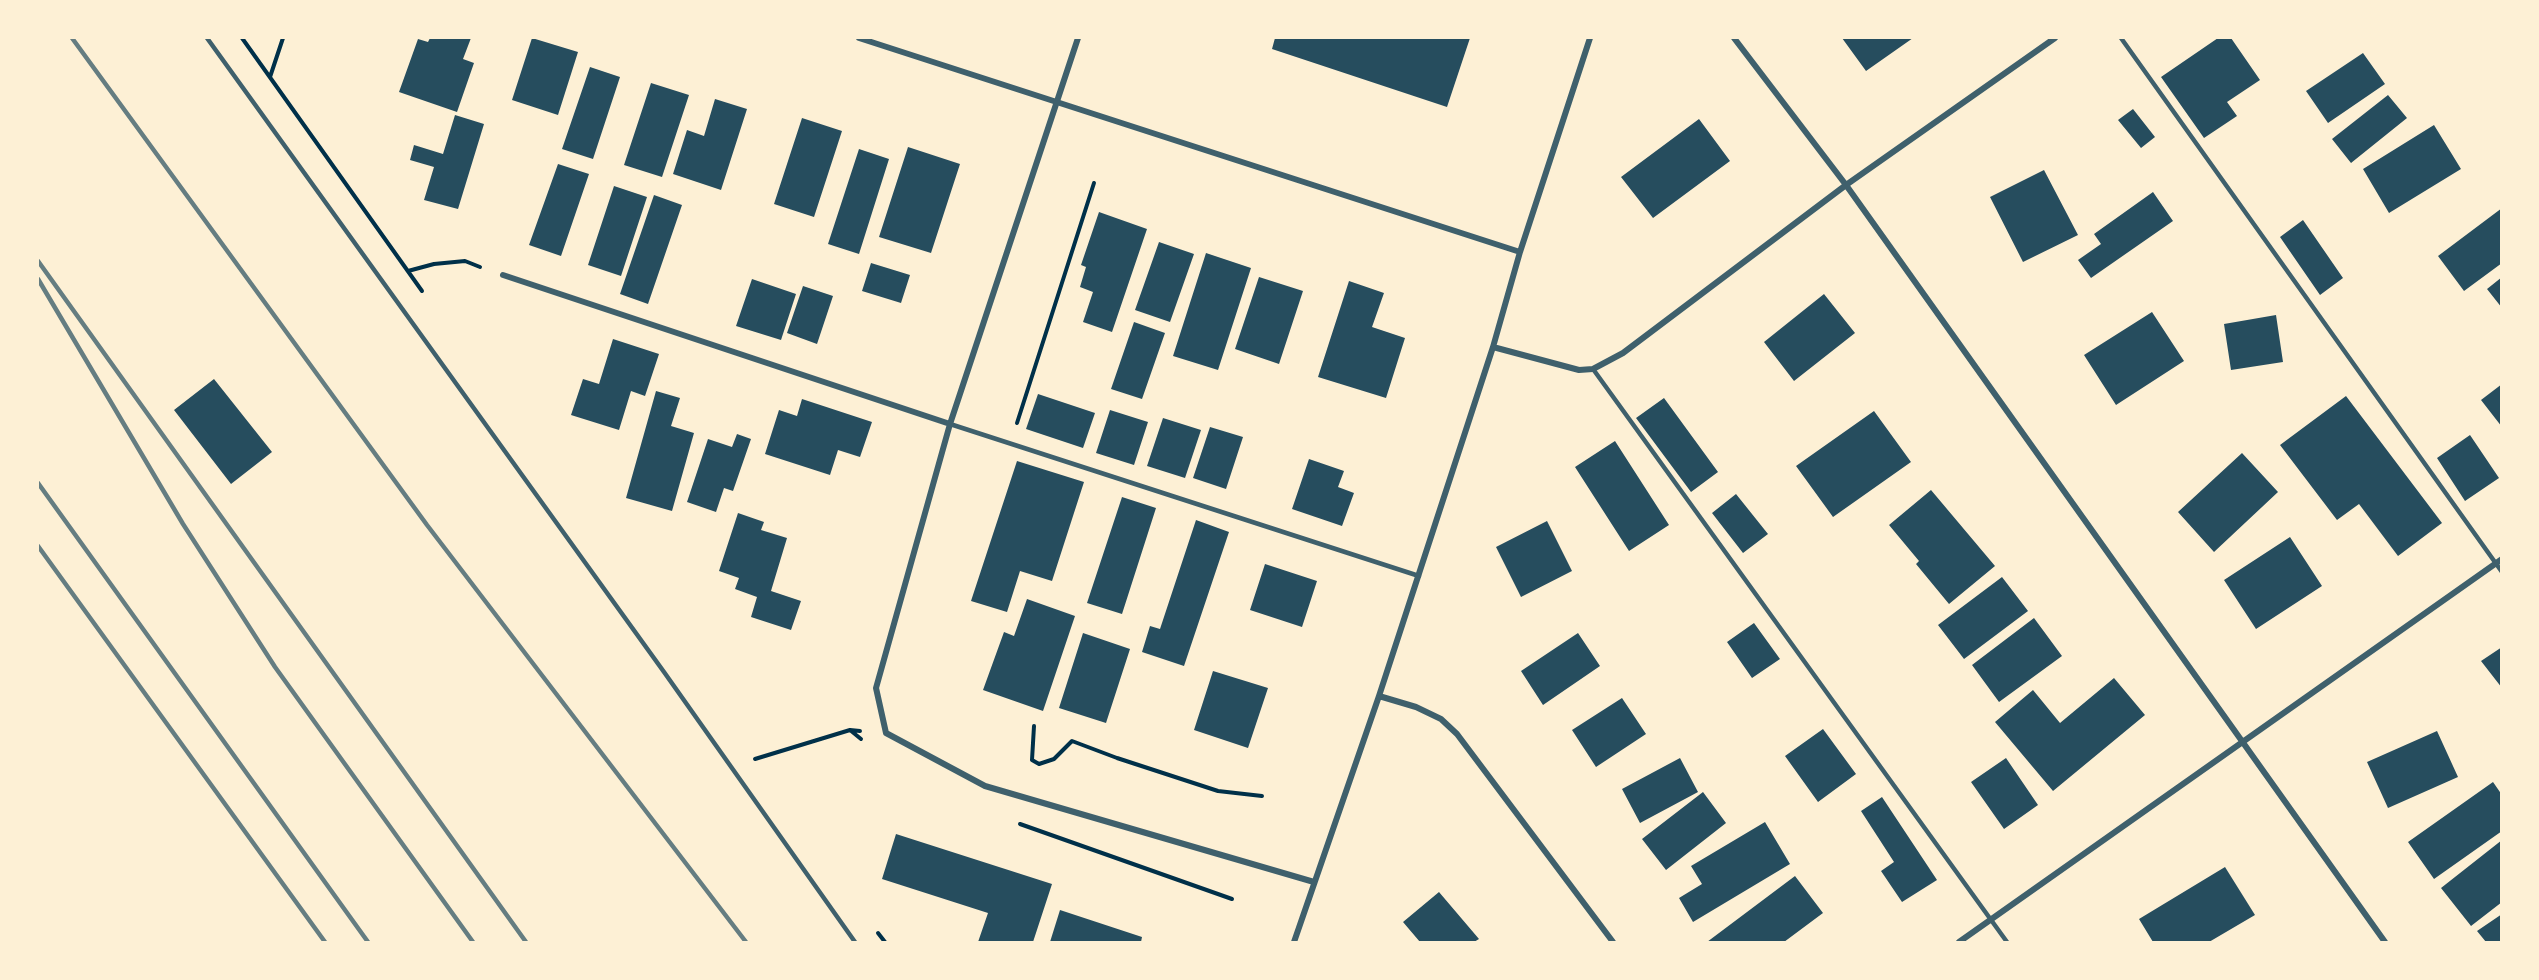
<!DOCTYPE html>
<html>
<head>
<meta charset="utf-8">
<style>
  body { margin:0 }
  #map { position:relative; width:2539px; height:980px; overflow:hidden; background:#fdf0d5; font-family:Commissioner,sans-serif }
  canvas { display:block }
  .frame { position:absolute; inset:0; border:39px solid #fdf0d5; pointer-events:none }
</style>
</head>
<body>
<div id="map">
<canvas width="2539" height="980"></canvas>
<div class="frame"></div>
</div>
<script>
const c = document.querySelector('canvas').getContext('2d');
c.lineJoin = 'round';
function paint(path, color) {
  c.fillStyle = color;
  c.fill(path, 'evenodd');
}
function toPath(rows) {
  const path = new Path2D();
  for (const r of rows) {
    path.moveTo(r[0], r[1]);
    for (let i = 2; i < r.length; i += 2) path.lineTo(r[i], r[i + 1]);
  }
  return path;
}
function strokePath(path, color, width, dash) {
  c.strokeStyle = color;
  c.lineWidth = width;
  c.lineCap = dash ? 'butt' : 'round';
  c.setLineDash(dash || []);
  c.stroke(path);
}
const building = toPath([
  [430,38,471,38,463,59,474,63,457,112,399,92,418,39,428,42],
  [532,38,578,52,558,115,512,100],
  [1275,38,1470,38,1447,107,1272,49],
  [1842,38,1913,38,1866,71],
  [2218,38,2231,38,2260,80,2227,102,2237,116,2204,138,2161,77],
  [2363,53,2385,84,2328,123,2306,91],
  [590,67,620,77,593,159,562,149],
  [651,83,689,95,662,177,624,165],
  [2388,95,2407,118,2351,163,2332,139],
  [715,99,747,109,721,190,673,174,687,130,704,136],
  [2133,109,2155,137,2141,148,2118,120],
  [455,115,484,124,458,209,424,200,434,167,410,160,414,145,443,154],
  [802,118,842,131,814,217,774,204],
  [1699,119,1730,161,1653,218,1621,177],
  [2434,125,2461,169,2389,213,2363,169],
  [908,147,960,164,931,253,879,237],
  [859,149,889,159,859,254,828,244],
  [558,164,589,174,561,256,529,245],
  [2044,170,2078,235,2023,262,1990,197],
  [614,186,647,197,621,276,588,265],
  [2153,192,2173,221,2091,278,2078,260,2101,244,2094,234],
  [654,195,682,205,648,304,620,294],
  [2502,208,2502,263,2464,291,2438,256],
  [1099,212,1147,229,1112,332,1083,322,1093,292,1080,287,1086,267,1081,265],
  [2303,220,2343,278,2320,295,2280,237],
  [1159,242,1194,254,1170,322,1135,310],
  [1206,253,1251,268,1218,370,1173,356],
  [871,263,910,275,901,303,862,291],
  [1259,277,1303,291,1279,364,1235,349],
  [2502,277,2502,308,2487,289],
  [752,279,796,294,781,340,736,326],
  [1349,281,1384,293,1372,327,1405,338,1386,398,1318,377],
  [803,286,833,296,817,344,787,333],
  [1824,294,1855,333,1794,381,1764,342],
  [2152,312,2184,361,2116,405,2084,355],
  [2276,315,2283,362,2231,370,2224,324],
  [1134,322,1165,333,1142,399,1111,389],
  [613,339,659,354,645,396,631,391,619,430,571,415,583,379,599,384],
  [214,379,272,452,231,484,174,410],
  [2502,384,2502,427,2481,400],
  [656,391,680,398,671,426,694,433,672,511,626,498],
  [1038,394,1095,413,1083,448,1026,429],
  [2346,396,2442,523,2398,556,2359,504,2337,520,2280,445],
  [1664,398,1718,472,1691,492,1636,418],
  [802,399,872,422,860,457,838,450,830,475,765,454,779,410,797,416],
  [1110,410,1148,422,1134,465,1096,453],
  [1874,411,1911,462,1833,517,1796,466],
  [1163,418,1201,430,1185,478,1147,466],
  [1210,427,1243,437,1226,489,1193,478],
  [737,434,751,439,733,491,724,488,716,512,687,502,708,439,732,447],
  [2470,435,2499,478,2465,501,2437,458],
  [1615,441,1669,525,1629,551,1575,467],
  [2242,453,2278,492,2214,552,2178,512],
  [1309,459,1344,471,1338,487,1354,493,1342,526,1292,509],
  [1017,461,1084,482,1052,581,1020,571,1007,612,971,601],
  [1931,490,1995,566,1949,604,1916,564,1919,561,1889,525],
  [1736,494,1768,534,1743,553,1712,513],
  [1122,497,1156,508,1122,614,1087,603],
  [738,513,764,522,761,530,787,538,771,591,801,601,791,630,751,617,757,597,735,589,739,578,719,571],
  [1196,520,1229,532,1184,666,1142,652,1150,626,1160,629],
  [1547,521,1572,571,1521,597,1496,547],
  [2290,537,2322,586,2256,629,2224,580],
  [1265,564,1317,581,1302,627,1250,610],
  [2002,577,2028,611,1964,659,1938,625],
  [1027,599,1075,616,1043,711,983,690,1004,632,1014,636],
  [2034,618,2062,656,1999,702,1972,665],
  [1754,623,1780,659,1752,678,1727,642],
  [1083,633,1130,649,1106,723,1059,708],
  [1578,633,1600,666,1543,705,1521,671],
  [2502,647,2502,688,2481,661],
  [1213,671,1268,688,1248,748,1194,730],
  [2114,678,2145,715,2053,791,1995,722,2033,690,2060,723],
  [1622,698,1646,734,1596,767,1572,730],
  [1823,729,1856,774,1818,802,1785,756],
  [2437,731,2458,777,2388,808,2367,762],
  [1680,758,1698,792,1640,823,1622,789],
  [2006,758,2038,805,2004,829,1971,782],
  [2493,782,2502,795,2502,831,2434,879,2408,842],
  [1703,792,1726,823,1666,870,1642,839],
  [1882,797,1937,880,1902,902,1881,871,1894,862,1861,811],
  [1765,822,1790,864,1693,922,1679,898,1702,884,1691,866],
  [896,834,1052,884,1033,942,978,942,988,913,882,879],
  [2502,840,2502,902,2471,926,2441,888],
  [2225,867,2255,915,2209,942,2153,942,2139,919],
  [1795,876,1823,913,1784,942,1707,942],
  [1439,892,1479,939,1474,942,1420,942,1403,922],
  [1060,910,1142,937,1141,942,1050,942],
  [2502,914,2502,942,2486,942,2477,931]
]);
const path = toPath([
  [242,38,422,291],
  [270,77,283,38],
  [408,271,434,264,465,261,480,267],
  [1017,423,1094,183],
  [1034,726,1032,760,1039,764,1054,759,1072,741,1117,758,1218,791,1262,796],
  [850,730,861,739],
  [755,759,850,730,860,731],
  [1020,824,1232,899],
  [878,933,885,942]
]);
const service = toPath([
  [207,38,664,672,855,942],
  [2121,38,2502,572],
  [1593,369,2007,942],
  [950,424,1419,576]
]);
const minor = toPath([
  [859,38,1520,252],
  [1078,38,950,424,876,688,886,733,985,786,1314,882],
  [1734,38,1846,185,2385,942],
  [503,275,950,424],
  [1493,347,1579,370,1593,369,1623,353,1846,185,2055,38],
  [1379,696,1416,707,1441,719,1457,734,1613,942],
  [1294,942,1379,696,1493,347,1520,252,1590,38],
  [1959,942,2502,559]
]);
const rail = toPath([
  [72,38,427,525,746,942],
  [38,261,526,942],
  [38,279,183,524,275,667,473,942],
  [38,483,368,942],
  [38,546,325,942]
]);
paint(building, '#264d5e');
strokePath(path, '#003049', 4);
strokePath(service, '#3f606c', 4.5);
strokePath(minor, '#3f606c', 6);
strokePath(rail, '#657d81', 4.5);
</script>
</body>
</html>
